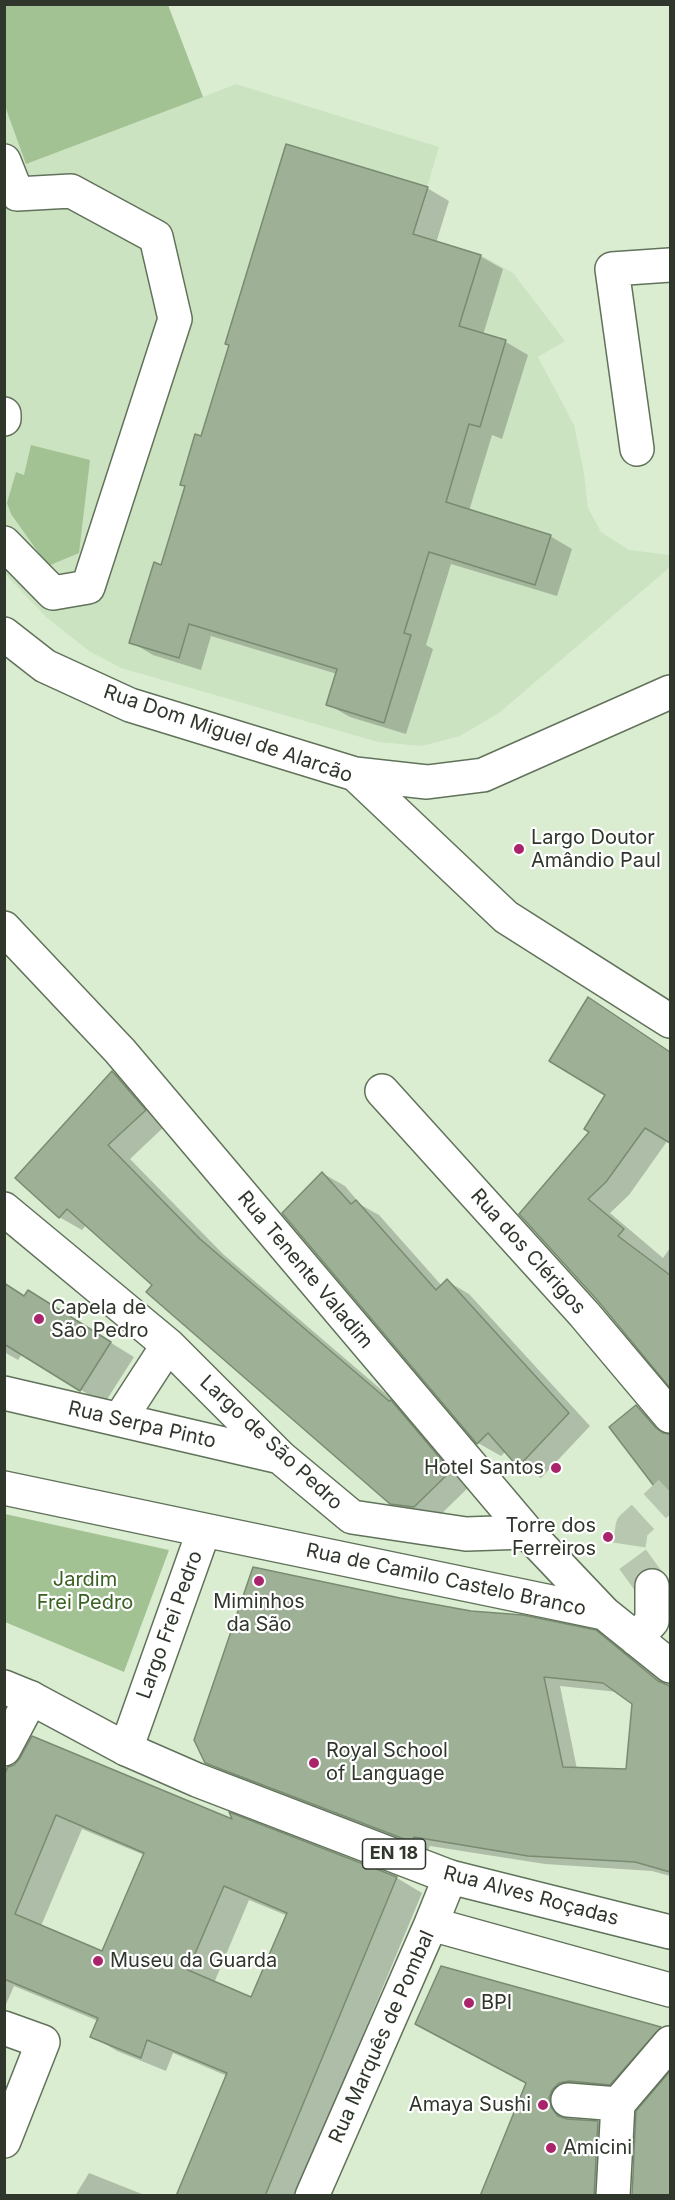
<!DOCTYPE html>
<html>
<head>
<meta charset="utf-8">
<style>
  body { margin:0 }
  #map { position:relative; width:675px; height:2200px; overflow:hidden; background:#daedd1; font-family:Inter,sans-serif }
  canvas { display:block }
  .frame { position:absolute; inset:0; border:6px solid #2f362b; pointer-events:none }
</style>
</head>
<body>
<div id="map">
<canvas width="675" height="2200"></canvas>
<div class="frame"></div>
</div>
<script>
const c = document.querySelector('canvas').getContext('2d');
c.lineJoin = 'round';
function paint(path, color) {
  c.fillStyle = color;
  c.fill(path, 'evenodd');
}
function toPath(rows) {
  const path = new Path2D();
  for (const r of rows) {
    path.moveTo(r[0], r[1]);
    for (let i = 2; i < r.length; i += 2) path.lineTo(r[i], r[i + 1]);
  }
  return path;
}
function strokePath(path, color, width, dash) {
  c.strokeStyle = color;
  c.lineWidth = width;
  c.lineCap = dash ? 'butt' : 'round';
  c.setLineDash(dash || []);
  c.stroke(path);
}
function drawText(font, color, halo, rows, align = 'center') {
  c.font = font + ' Inter,sans-serif';
  c.lineWidth = 4.5;
  c.setLineDash([]);
  c.textBaseline = 'middle';
  c.strokeStyle = halo;
  c.fillStyle = color;
  for (const [text, x, y, turn = 0] of rows) {
    c.save();
    c.translate(x, y);
    c.rotate((+turn || 0) * Math.PI / 180);
    c.textAlign = isNaN(turn) ? turn : align;
    if (halo) c.strokeText(text, 0, 0);
    c.fillText(text, 0, 0);
    c.restore();
  }
}
const built = toPath([
  [5,4,168,5,203,97,236,84,439,147,413,234,481,255,513,273,565,341,538,357,574,425,584,473,588,508,601,532,629,550,670,555,670,567,499,713,460,736,422,746,378,742,121,668,89,651,46,617,5,574]
]);
const green = toPath([
  [5,4,168,5,203,97,26,164,5,106],
  [31,445,90,460,79,553,48,566,11,514,7,503,16,472,24,475],
  [5,1514,169,1550,124,1672,5,1622]
]);
const shadow = toPath([
  [427,188,449,201,436,243,480,256,503,269,483,335,506,342,528,355,502,439,492,435,469,511,550,536,572,549,557,596,451,564,426,645,433,649,406,734,350,717,327,704,337,674,211,636,201,670,153,655,131,642,162,566,202,438],
  [588,999,670,1052,670,1142,668,1140,629,1195,610,1213,663,1258,670,1248,670,1385,599,1300,521,1214,591,1132,607,1095],
  [112,1072,134,1085,167,1124,130,1159,223,1254,405,1410,472,1484,436,1519,413,1516,390,1502,86,1225,82,1230,59,1217],
  [322,1173,345,1186,361,1205,379,1215,442,1286,447,1281,469,1294,590,1426,541,1478,519,1465,506,1451,501,1456,478,1443,284,1213],
  [4,1284,25,1297,51,1306,134,1357,104,1404,22,1354,18,1360,4,1352],
  [636,1407,659,1420,670,1433,670,1497,659,1490],
  [400,1600,595,1632,612,1642,670,1688,670,1876,652,1871,545,1864,430,1846,428,1850,223,1772,206,1762],
  [560,1686,618,1692,634,1703,628,1771,577,1769],
  [4,1730,12,1755,10,1768,235,1822,232,1815,397,1878,422,1893,296,2196,178,2196,227,2076,173,2053,166,2071,117,2051,92,2036,98,2021,14,1986,4,2009,4,1779,7,1771,4,1774],
  [82,1829,144,1855,103,1953,41,1926],
  [249,1900,288,1916,252,1999,214,1983],
  [442,1968,661,2028,670,2034,670,2056,573,2112,574,2121,598,2123,621,2136,618,2196,482,2196,527,2083],
  [670,2074,670,2196,633,2196,638,2112],
  [89,2173,147,2196,75,2196]
]);
const building = toPath([
  [286,144,428,187,413,234,481,255,459,326,506,340,480,427,469,424,446,502,551,535,535,585,429,552,404,633,411,635,384,723,326,705,337,669,189,624,179,658,129,643,154,562,161,565,185,486,180,485,195,434,201,436,229,345,225,344,286,144],
  [588,997,670,1052,670,1143,645,1128,606,1182,588,1199,624,1229,618,1236,670,1275,670,1388,598,1301,519,1214,589,1132,584,1129,605,1095,549,1061,588,997],
  [112,1071,146,1110,108,1145,200,1239,389,1401,391,1400,451,1471,414,1507,390,1504,146,1292,152,1285,67,1209,59,1218,15,1178,112,1071],
  [322,1172,351,1204,356,1200,436,1290,447,1279,569,1413,518,1467,488,1433,477,1444,282,1213,322,1172],
  [4,1283,24,1296,28,1290,111,1342,80,1391,4,1344,4,1283],
  [636,1405,656,1428,663,1433,670,1434,670,1507,609,1427,636,1405],
  [253,1567,400,1598,471,1611,523,1615,596,1630,658,1681,670,1686,670,1872,635,1862,528,1856,414,1837,412,1842,205,1763,194,1740,253,1567],
  [544,1677,603,1683,632,1704,626,1769,563,1767,544,1677],
  [32,1736,232,1819,229,1812,397,1877,265,2196,176,2196,227,2073,147,2040,141,2058,90,2037,98,2018,4,1979,4,1775,8,1767,14,1765,20,1758,32,1736],
  [56,1815,144,1853,102,1951,15,1914,56,1815],
  [224,1886,287,1913,251,1997,188,1970,224,1886],
  [441,1966,661,2027,610,2085,569,2081,559,2083,552,2090,549,2098,551,2107,558,2116,567,2119,598,2121,594,2196,480,2196,526,2083,415,2024,441,1966],
  [670,2071,670,2196,632,2196,636,2111,670,2071]
]);
const minorTunnel = toPath([
  [652,1586,628,1553,632,1527,670,1492]
]);
const minor = toPath([
  [4,161,17,194,71,191,156,237,175,319,88,587,53,593,4,543],
  [4,414,4,419],
  [637,449,612,269,670,265],
  [4,634,45,666,130,705,355,774,506,917,670,1021],
  [355,774,427,782,483,775,670,692],
  [4,928,120,1051,527,1532,604,1613],
  [382,1091,584,1314,670,1416],
  [4,1209,168,1345,280,1457,352,1517,466,1534,527,1532],
  [4,1393,280,1457],
  [120,1419,168,1345],
  [4,1488,204,1530,126,1749],
  [204,1530,604,1613,670,1666],
  [636,1639,652,1621,652,1586],
  [4,1749,31,1698],
  [431,1924,670,1990],
  [4,2028,43,2042,4,2141],
  [568,2100,618,2104],
  [312,2196,431,1924,450,1877],
  [613,2196,618,2104,670,2043]
]);
const major = toPath([
  [4,1687,31,1698,126,1749,197,1780,450,1877,670,1932]
]);
const markers = [
  [519,849,6,"#aa246b"],
  [39,1319,6,"#aa246b"],
  [556,1468,6,"#aa246b"],
  [608,1537,6,"#aa246b"],
  [259,1581,6,"#aa246b"],
  [314,1763,6,"#aa246b"],
  [98,1961,6,"#aa246b"],
  [469,2003,6,"#aa246b"],
  [543,2105,6,"#aa246b"],
  [551,2148,6,"#aa246b"]
];
const shields = [
  [394,1854,63]
];
const shieldNames = [
  ["EN 18",394,1854]
];
const streetNames = [
  ["Rua Dom Miguel de Alarcão",228,734,19],
  ["Rua dos Clérigos",528,1252,48],
  ["Rua Tenente Valadim",305,1270,50],
  ["Rua Serpa Pinto",142,1425,13],
  ["Largo de São Pedro",271,1443,43],
  ["Rua de Camilo Castelo Branco",446,1580,12],
  ["Largo Frei Pedro",170,1625,-70],
  ["Rua Alves Roçadas",531,1896,15],
  ["Rua Marquês de Pombal",382,2037,-66]
];
const poiNames = [
  ["Largo Doutor",531,838],
  ["Amândio Paul",531,861],
  ["Capela de",51,1308],
  ["São Pedro",51,1331],
  ["Hotel Santos",544,1468,"right"],
  ["Torre dos",596,1526,"right"],
  ["Ferreiros",596,1549,"right"],
  ["Miminhos",259,1602,"center"],
  ["da São",259,1625,"center"],
  ["Royal School",326,1751],
  ["of Language",326,1774],
  ["Museu da Guarda",110,1961],
  ["BPI",481,2003],
  ["Amaya Sushi",531,2105,"right"],
  ["Amicini",563,2148]
];
const parkNames = [
  ["Jardim",85,1580],
  ["Frei Pedro",85,1603]
];
paint(built, '#cce3c2');
paint(green, '#a2c294');
paint(shadow, '#0003');
paint(building, '#9eb196');
strokePath(building, '#798b71', 1.5);
strokePath(minorTunnel, '#b8c8b0', 33, [33, 16]);
strokePath(minor, '#61725a', 36);
strokePath(major, '#61725a', 36);
strokePath(minor, '#fff', 33);
strokePath(major, '#fff', 33);
for (const [x, y, r, color] of markers) {
  const dot = new Path2D();
  dot.arc(x, y, r, 0, 2 * Math.PI);
  c.fillStyle = color;
  c.fill(dot);
  strokePath(dot, '#fff', 2);
}
for (const [x, y, w] of shields) {
  const box = new Path2D();
  box.roundRect(x - w / 2, y - 15, w, 30, 4.5);
  c.fillStyle = '#fff';
  c.fill(box);
  strokePath(box, '#2f362b', 1.5);
}
drawText('bold 18px', '#2f362b', null, shieldNames);
drawText('20px', '#2f362b', '#fff', streetNames);
drawText('20px', '#2f362b', '#fff', poiNames, 'left');
drawText('20px', '#396221', '#fff', parkNames);
</script>
</body>
</html>
